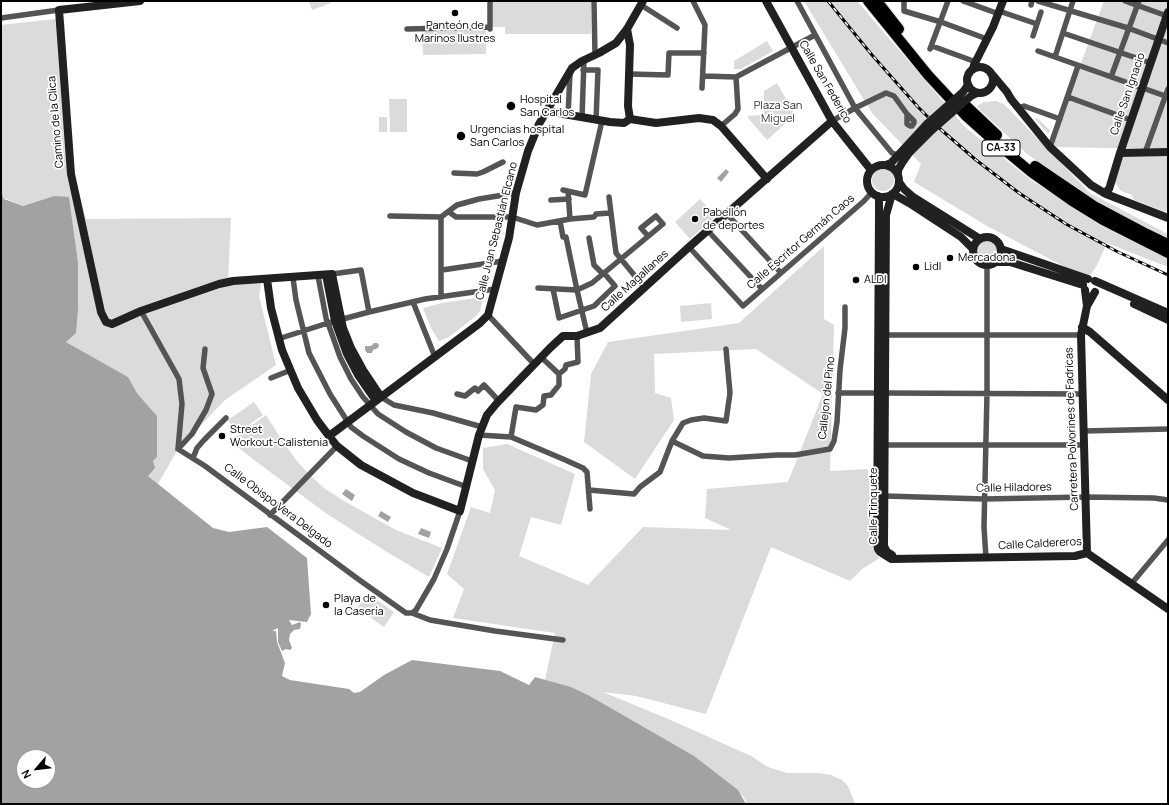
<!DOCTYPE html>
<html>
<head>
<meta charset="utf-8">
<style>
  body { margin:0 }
  #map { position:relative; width:1169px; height:805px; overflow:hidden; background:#fff; font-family:Manrope,sans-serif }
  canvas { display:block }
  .frame { position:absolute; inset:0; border:2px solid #000; pointer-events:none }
  .north { position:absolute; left:16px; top:749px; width:40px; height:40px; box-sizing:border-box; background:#fff; border:1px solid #999; border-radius:50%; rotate:242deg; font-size:11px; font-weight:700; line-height:16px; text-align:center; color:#000 }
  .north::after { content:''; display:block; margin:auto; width:14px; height:18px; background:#000; clip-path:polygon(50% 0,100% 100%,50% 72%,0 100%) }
</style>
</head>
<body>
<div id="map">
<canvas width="1169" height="805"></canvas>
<div class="frame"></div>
<div class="north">N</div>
</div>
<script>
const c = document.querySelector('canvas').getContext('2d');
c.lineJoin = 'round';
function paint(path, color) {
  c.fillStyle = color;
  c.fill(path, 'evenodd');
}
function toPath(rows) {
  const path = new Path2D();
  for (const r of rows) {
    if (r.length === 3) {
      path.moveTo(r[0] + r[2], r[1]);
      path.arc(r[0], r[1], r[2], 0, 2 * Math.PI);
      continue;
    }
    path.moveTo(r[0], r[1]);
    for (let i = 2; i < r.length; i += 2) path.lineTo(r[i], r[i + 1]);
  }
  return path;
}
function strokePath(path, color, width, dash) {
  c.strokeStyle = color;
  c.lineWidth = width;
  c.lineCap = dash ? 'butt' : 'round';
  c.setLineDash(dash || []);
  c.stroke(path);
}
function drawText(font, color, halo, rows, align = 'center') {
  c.font = font + ' Manrope,sans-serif';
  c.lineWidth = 3.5;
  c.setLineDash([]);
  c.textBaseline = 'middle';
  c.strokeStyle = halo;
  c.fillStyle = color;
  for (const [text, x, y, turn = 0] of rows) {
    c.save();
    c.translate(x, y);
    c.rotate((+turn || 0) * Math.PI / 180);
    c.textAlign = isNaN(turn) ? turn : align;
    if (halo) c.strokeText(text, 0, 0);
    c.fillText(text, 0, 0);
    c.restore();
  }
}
const green = toPath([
  [309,1,331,1,331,3,312,10],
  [492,1,591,1,591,34,505,34,505,27,492,27],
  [804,1,857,1,965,127,1032,181,1109,229,1168,259,1168,267,1107,243,1097,265,1088,279,987,226,914,182,921,164,872,113],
  [1104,1,1168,1,1168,149,1050,147],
  [64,18,73,169,86,219,231,218,228,282,262,279,259,296,276,365,225,400,178,449,158,484,147,475,153,460,157,416,137,393,128,377,66,342,78,309,78,262,69,198,54,196,23,206,4,198,1,191,1,25],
  [486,29,486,54,423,55,422,30],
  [767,41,773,51,741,69,734,69,734,61],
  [777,83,795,115,767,140,748,118,748,116,764,115,764,91],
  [389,99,407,99,407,132,390,132],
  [996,101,1004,104,1090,193,1168,234,1168,239,1109,210,1027,154,982,112,977,106,984,102],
  [379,117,387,117,387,132,379,132],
  [1037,118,1050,130,1048,134,1035,119],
  [1168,155,1168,213,1134,200,1132,195,1121,191,1114,181,1122,156],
  [883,180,11],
  [700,199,716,216,690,239,675,222],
  [987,250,11],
  [824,246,824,319,834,325,830,471,868,469,876,555,880,558,862,569,850,581,771,547,706,714,636,696,603,692,673,721,751,756,768,767,787,773,819,773,831,775,842,780,848,786,855,804,747,804,743,796,736,791,588,695,571,687,545,680,555,633,453,618,464,589,447,574,471,507,490,513,495,490,483,469,483,448,507,444,575,474,561,525,531,517,519,556,588,585,643,527,731,530,705,518,707,489,788,482,823,394,756,349,654,354,655,393,671,398,674,420,635,479,584,442,591,374,608,342,739,323],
  [476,298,483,299,480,311,476,316,449,337,439,341,431,328,423,308,442,303],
  [711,303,712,319,681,322,680,306],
  [254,402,263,415,237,433,228,420],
  [266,415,280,437,296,460,310,475,324,488,344,501,396,530,442,548,429,577,387,552,327,514,254,460,230,441],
  [368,594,394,612,384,627,357,608]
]);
const water = toPath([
  [726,169,729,172,721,182,717,178],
  [1,191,4,199,23,206,54,196,69,197,78,262,78,309,76,333,66,342,128,377,137,393,157,416,157,457,153,461,155,468,148,476,213,528,229,532,267,527,307,558,311,614,307,622,289,620,292,625,300,622,301,624,300,629,294,630,290,634,289,640,292,648,290,650,286,649,282,651,278,642,278,628,272,631,276,631,277,642,285,663,282,676,290,680,349,689,354,693,360,692,384,675,412,660,500,671,529,685,535,677,571,687,588,695,694,756,738,790,746,804,1,804],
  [24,757,48,757,48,781,24,781],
  [374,343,377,343,379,345,378,348,373,350,372,353,367,353,365,350,365,346,371,346],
  [346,489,355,495,352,501,342,494],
  [381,511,391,517,388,522,378,516],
  [421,528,431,532,429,538,418,534]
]);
const street = toPath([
  [490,1,490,29],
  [594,1,595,56],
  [693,1,705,25,702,88],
  [797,1,855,108,892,153,898,155],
  [904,1,904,11,941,22,987,39],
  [963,1,999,14],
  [1038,1,1128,28,1168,43],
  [1125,1,1167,16],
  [641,5,677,28],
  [1031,5,1032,1],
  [999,11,1037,24],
  [1,18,59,10],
  [407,29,490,27],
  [1063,33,1151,63],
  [1033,36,1041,12],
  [932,46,976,62],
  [930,49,948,1],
  [1038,51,1168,97],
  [1055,57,1073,1],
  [583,70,598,70,596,120],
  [629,74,668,75,669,53,704,53],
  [703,76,736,77,815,35],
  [1111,77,1139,1],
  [1068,97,1131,120],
  [1018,108,1024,106,1060,119],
  [568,115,570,74],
  [582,118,584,60],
  [832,121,855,108,886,93,894,96,907,114,907,124,910,126,912,126,914,123,914,121,907,114],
  [721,126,735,114,738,109,736,77],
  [1050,147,1078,66],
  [1148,152,1146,150,1168,89],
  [454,173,477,174,483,172,503,162],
  [563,190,585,195,602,121],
  [568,191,570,219],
  [609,197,616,253,644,287],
  [551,200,569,199],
  [449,212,456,217,512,217,537,225,570,219,594,217,596,214,610,213],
  [727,214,781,273],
  [390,216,441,217],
  [441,217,457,205,479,199,516,193],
  [441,217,441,297],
  [560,221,563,237,566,237,577,290,587,333],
  [708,231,762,289],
  [589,238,594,265,603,274],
  [689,247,743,306,864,201,872,192],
  [442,270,503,261],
  [332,274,361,270,369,312],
  [318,276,327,323],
  [293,278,296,300,309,353,330,394,351,427,363,436,399,459,429,473,467,487],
  [538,288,577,290,592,283,663,224,656,216,641,228,648,236],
  [553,289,559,318,594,306,615,286,604,273],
  [413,302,435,357],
  [141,311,179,379,182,404,178,449],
  [488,315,534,364],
  [328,323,340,357,351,379,363,397,378,414,406,432,436,448,472,461],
  [885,335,1081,335],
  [278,339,328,323,369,312,425,299,495,289],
  [541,357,559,374],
  [559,374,565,369,566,365,578,362,577,336],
  [271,378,291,370],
  [838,393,878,393],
  [885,393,1083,394],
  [457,394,465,396,475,388,478,391,484,385,499,401],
  [381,397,394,405,433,413,482,427],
  [1084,431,1168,429],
  [479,435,511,437,563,459,583,468,587,472,590,509],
  [511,437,516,407,536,410,543,405,544,396,551,395,559,385,559,374],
  [672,441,703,456,729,458,777,455,795,455,830,449,834,441,837,422,840,370,845,328,845,307],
  [885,445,1084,445],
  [179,448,192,434,206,410,212,394,203,368,205,349],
  [178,449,205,466,358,579,406,613,412,613,416,610,434,579,447,549,460,511],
  [193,458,197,448,204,440,226,418],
  [589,490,634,494,640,487,660,472,672,441,683,423,691,420,704,418,726,421,730,393,726,349],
  [885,496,984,499,1085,497,1154,498,1168,500],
  [270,515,337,446],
  [986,558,984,527,987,393,987,265],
  [1132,583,1168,540],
  [412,613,430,620,495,631,563,640]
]);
const secondary = toPath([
  [140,1,59,10,71,174,101,312,106,322,112,324,141,311,219,284,233,281,332,274,343,328,351,348,363,370,381,397],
  [766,1,832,121,871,170],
  [627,29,630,45,628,106,630,119],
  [980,80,13],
  [973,69,974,65,993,27,1003,1],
  [991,73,1007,92,1011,99,1050,147,1091,185,1106,194,1168,218],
  [546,111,610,122,624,123,630,119,656,123,699,118,713,120,721,126,767,179],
  [1120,153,1168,152],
  [886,165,891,163,927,124],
  [883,181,16],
  [898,175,898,170,902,163,909,153,933,129],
  [899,182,904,189,913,197,980,239],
  [1104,193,1109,189,1110,186,1120,153,1168,12],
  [893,194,909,203,961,237,973,249],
  [878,196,879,200,879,215,877,542,878,549,880,552,891,559,1075,556,1087,553,1168,609],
  [987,251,14],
  [1001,249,1088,279],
  [997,262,1010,262,1083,285],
  [326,275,335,321,347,354,358,375,376,401],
  [267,279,271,308,282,350,298,388,317,420,329,436,337,446,361,465,413,493,460,511,479,435,487,415,497,403,550,348,563,336,577,336,600,328,689,247,832,121],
  [1095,281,1168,313],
  [1085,290,1087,306],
  [1134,304,1168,320],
  [1082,327,1090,332,1168,400],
  [329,436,480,323,488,315,509,238,516,193,528,151,539,124,572,68,582,61,599,53,616,43,627,29,643,1],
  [1087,553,1081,335,1087,306,1095,292],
  [892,555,887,552,884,546,886,215,892,194]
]);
const highway = toPath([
  [868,1,928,75,966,116,995,142,1031,172,1072,201,1103,220,1168,253],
  [877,1,899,29],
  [959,99,997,135],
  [1035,166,1094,206,1143,232,1168,244]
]);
const rail = toPath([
  [828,1,872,55,918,107,938,127,976,160,1019,193,1066,224,1118,252,1168,275]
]);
const secondaryBridge = toPath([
  [927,124,963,92,968,85],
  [933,129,971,96,977,93]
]);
const markers = [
  [455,13,4,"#000"],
  [511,106,5,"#000"],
  [461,136,5,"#000"],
  [695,219,4,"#000"],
  [950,258,4,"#000"],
  [916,267,4,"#000"],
  [856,280,4,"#000"],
  [222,436,4,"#000"],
  [326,605,4,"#000"]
];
const shields = [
  [1001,148,38]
];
const shieldNames = [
  ["CA-33",1001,148]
];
const poiNames = [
  ["Panteón de",455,26,"center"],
  ["Marinos Ilustres",455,39,"center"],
  ["Hospital",520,100],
  ["San Carlos",520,113],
  ["Urgencias hospital",470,130],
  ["San Carlos",470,143],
  ["Pabellón",703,213],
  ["de deportes",703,226],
  ["Mercadona",958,258],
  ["Lidl",924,267],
  ["ALDI",864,280],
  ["Street",230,430],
  ["Workout-Calistenia",230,443],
  ["Playa de",334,599],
  ["la Casería",334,612]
];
const streetNames = [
  ["Calle San Federico",825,82,60],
  ["Calle San Ignacio",1128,94,-71],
  ["Camino de la Clica",56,122,-95],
  ["Calle Juan Sebastián Elcano",497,231,-76],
  ["Calle Escritor Germán Caos",801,242,-41],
  ["Calle Magallanes",635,281,-42],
  ["Callejon del Pino",827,398,-84],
  ["Carretera Polvorines de Fadricas",1072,429,-92],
  ["Calle Hiladores",1014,488,-1],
  ["Calle Obispo Vera Delgado",278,506,37],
  ["Calle Trinquete",874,506,-90],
  ["Calle Caldereros",1040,544,-3]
];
const parkNames = [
  ["Plaza San",778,106],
  ["Miguel",778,119]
];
paint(green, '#dbdbdb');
paint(water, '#a2a2a2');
strokePath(highway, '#dbdbdb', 12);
strokePath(street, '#545454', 5.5);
strokePath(secondary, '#212121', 8);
strokePath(highway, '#000', 10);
strokePath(rail, '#000', 3);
strokePath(rail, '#fff', 1.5, [4.5]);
strokePath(secondaryBridge, '#212121', 8);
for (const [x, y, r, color] of markers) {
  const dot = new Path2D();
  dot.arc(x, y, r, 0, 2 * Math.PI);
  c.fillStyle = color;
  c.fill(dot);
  strokePath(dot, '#fff', 1.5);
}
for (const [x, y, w] of shields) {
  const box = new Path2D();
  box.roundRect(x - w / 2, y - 8, w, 16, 3);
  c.fillStyle = '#fff';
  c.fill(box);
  strokePath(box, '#000', 1);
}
drawText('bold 10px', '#000', null, shieldNames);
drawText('11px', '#000', '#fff', poiNames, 'left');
drawText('11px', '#000', '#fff', streetNames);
drawText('11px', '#323232', '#fff', parkNames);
</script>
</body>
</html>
